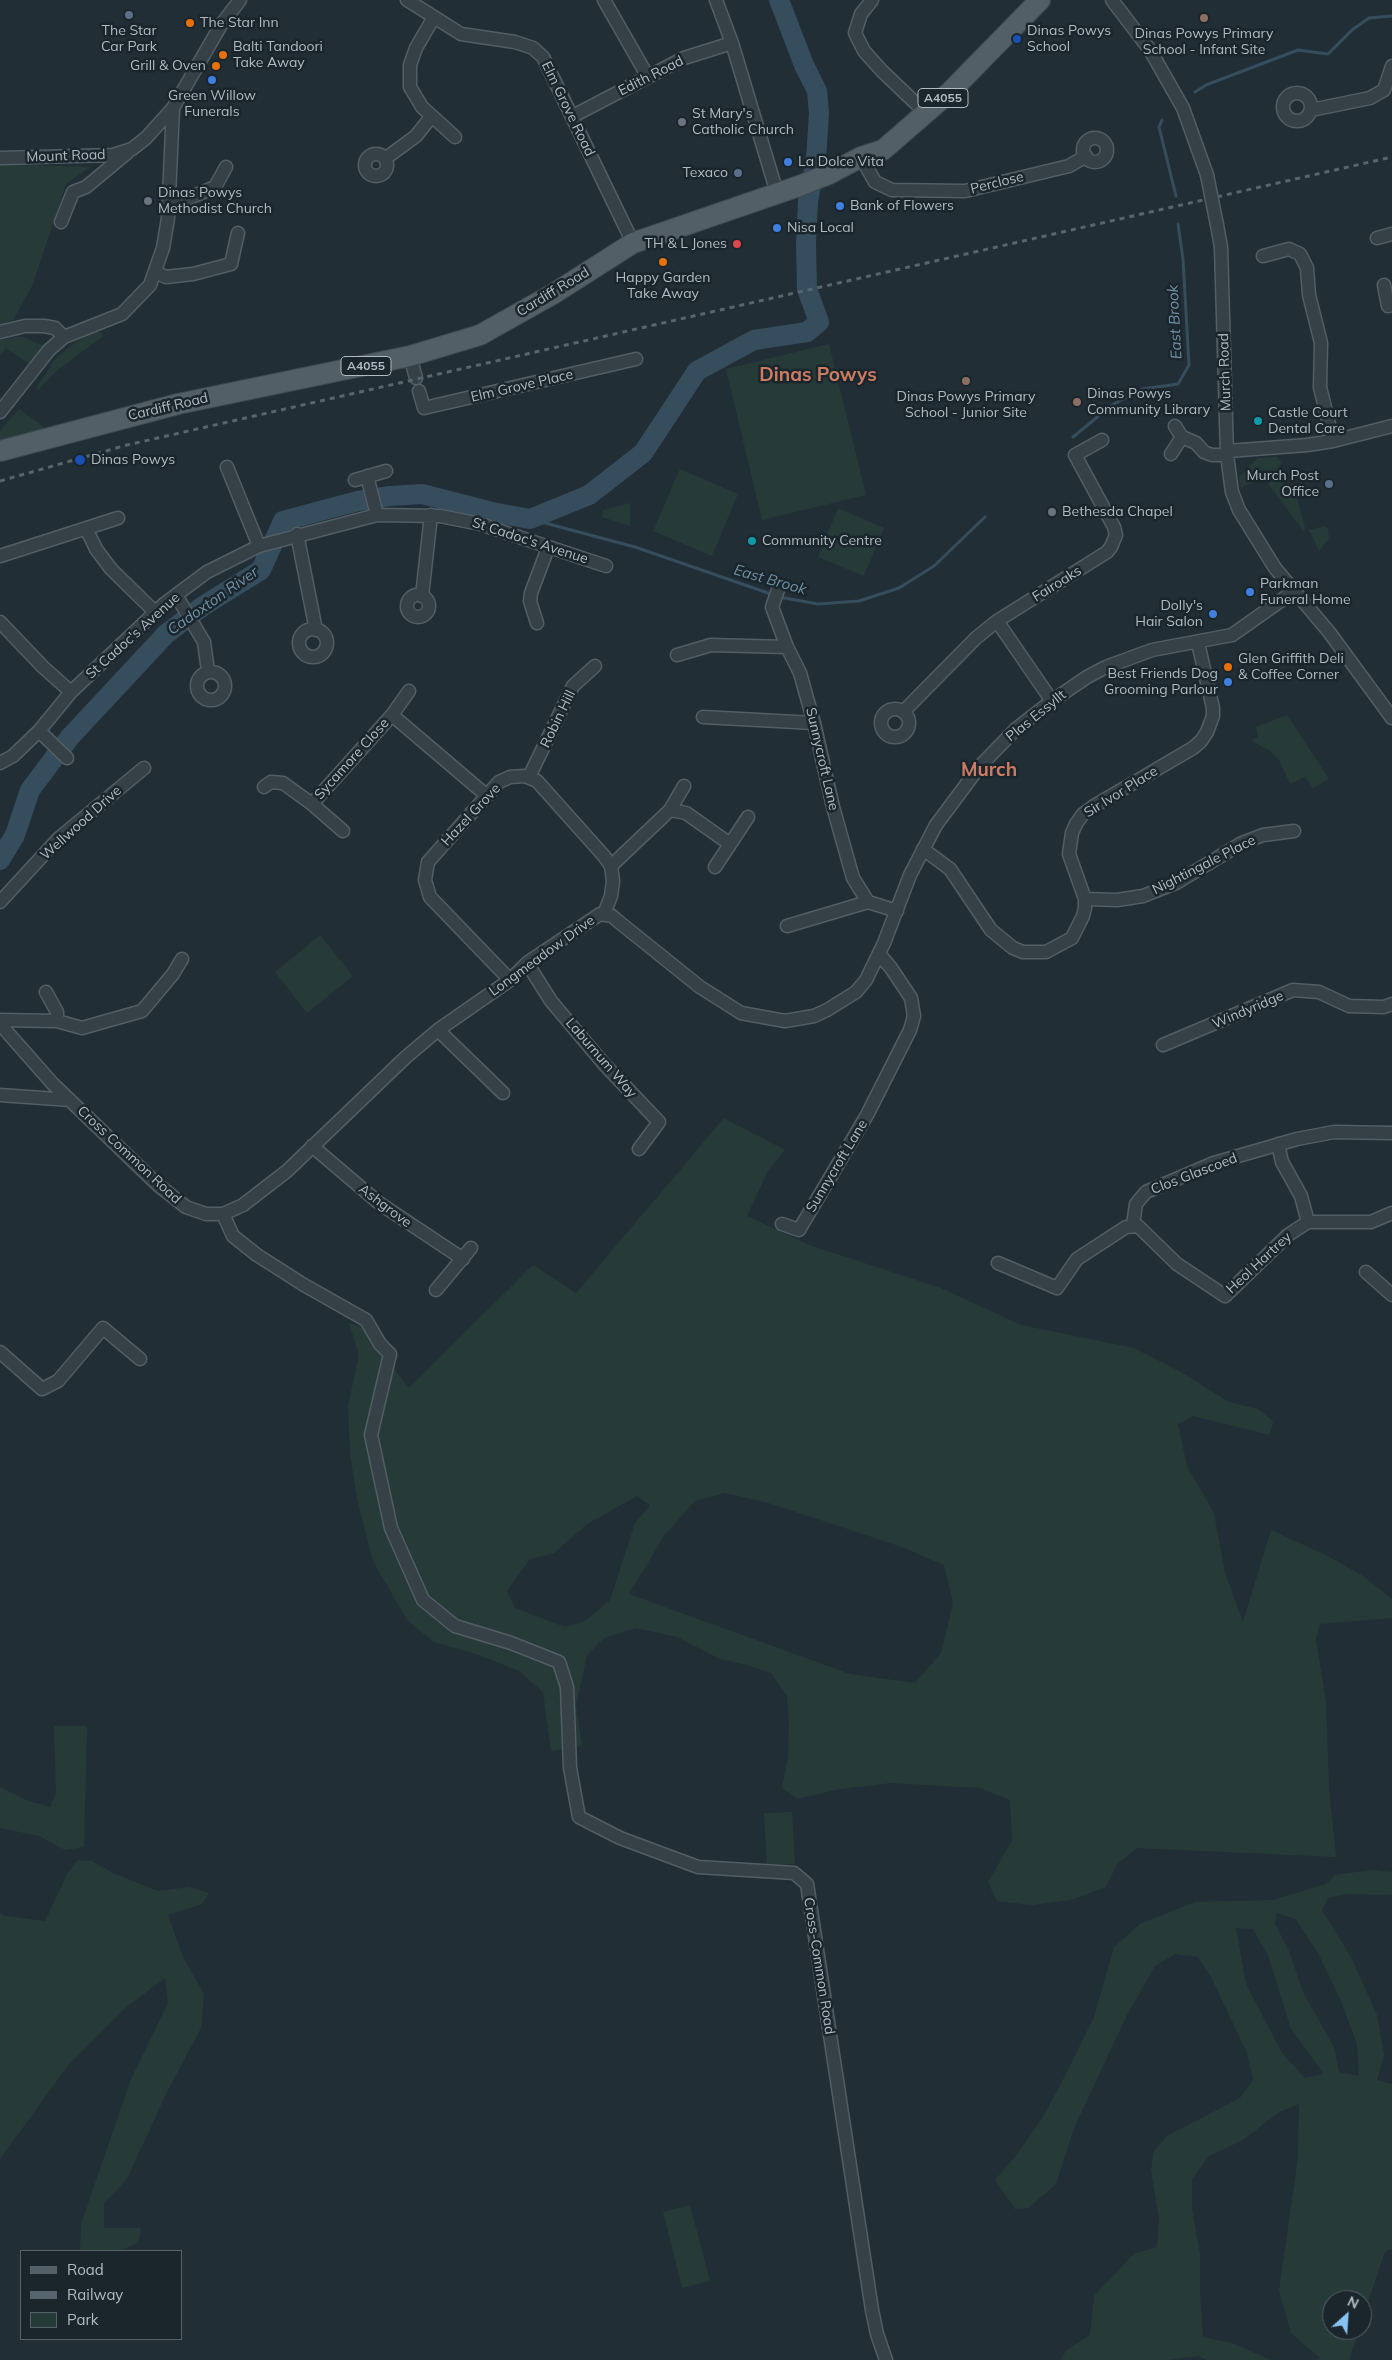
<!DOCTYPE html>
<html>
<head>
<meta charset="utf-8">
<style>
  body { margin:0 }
  #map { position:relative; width:1392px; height:2360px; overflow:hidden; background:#222e36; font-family:Mulish,sans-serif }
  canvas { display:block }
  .legend { position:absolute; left:20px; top:2250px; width:162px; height:90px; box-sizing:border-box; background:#1a252c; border:1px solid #566169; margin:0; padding:6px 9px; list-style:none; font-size:15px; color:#afbbc4 }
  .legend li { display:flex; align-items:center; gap:10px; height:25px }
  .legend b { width:25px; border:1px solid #566169 }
  .north { position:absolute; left:1322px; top:2290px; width:50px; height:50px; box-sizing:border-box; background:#1a252c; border:1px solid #566169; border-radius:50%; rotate:26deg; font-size:14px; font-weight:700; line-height:20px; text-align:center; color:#afbbc4 }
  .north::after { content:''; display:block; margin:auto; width:18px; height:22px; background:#87c3f1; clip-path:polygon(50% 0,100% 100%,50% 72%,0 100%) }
</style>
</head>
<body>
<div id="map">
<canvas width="1392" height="2360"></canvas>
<ul class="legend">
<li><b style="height:6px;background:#535f67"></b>Road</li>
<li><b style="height:6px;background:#57656e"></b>Railway</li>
<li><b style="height:14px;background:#263b38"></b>Park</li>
</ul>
<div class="north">N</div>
</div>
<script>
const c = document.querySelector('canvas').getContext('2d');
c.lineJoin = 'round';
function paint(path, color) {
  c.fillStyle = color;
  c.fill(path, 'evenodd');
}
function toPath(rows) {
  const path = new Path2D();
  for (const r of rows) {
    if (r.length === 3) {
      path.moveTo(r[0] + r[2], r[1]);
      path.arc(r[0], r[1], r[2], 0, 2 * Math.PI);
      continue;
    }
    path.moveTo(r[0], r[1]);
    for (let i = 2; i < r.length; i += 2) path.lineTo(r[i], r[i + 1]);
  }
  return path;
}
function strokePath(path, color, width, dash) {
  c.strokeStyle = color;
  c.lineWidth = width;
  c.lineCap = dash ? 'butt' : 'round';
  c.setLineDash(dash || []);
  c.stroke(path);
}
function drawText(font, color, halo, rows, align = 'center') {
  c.font = font + ' Mulish,sans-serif';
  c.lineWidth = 5;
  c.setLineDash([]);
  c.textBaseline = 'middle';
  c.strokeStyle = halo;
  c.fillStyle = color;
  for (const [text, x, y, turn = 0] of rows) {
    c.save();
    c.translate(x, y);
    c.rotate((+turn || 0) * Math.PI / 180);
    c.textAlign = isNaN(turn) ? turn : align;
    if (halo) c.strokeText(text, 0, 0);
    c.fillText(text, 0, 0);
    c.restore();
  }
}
const green = toPath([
  [0,164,90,167,66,184,32,286,13,320,0,325],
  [96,332,102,332,102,337,55,372,39,390,37,387,55,359,81,338],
  [15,337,23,337,44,346,29,364,6,348,0,355,0,340],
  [829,344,866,495,762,520,726,369],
  [19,409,43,426,43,430,0,443,0,431],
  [1277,457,1282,463,1279,465,1287,493,1297,498,1305,528,1304,532,1264,478,1241,488,1239,477,1258,458],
  [680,469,738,494,712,556,653,531],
  [630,503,630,526,602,517,603,510],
  [838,508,884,528,864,576,818,557],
  [1325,526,1328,529,1329,538,1319,551,1309,530],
  [1287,715,1329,779,1313,788,1305,777,1290,784,1279,760,1270,751,1250,740,1258,737,1256,727],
  [320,935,353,976,307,1013,275,972],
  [724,1118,785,1150,768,1171,747,1216,812,1246,941,1288,1021,1325,1134,1348,1181,1372,1229,1402,1258,1409,1273,1421,1270,1435,1193,1416,1178,1424,1187,1466,1214,1513,1225,1573,1243,1622,1271,1530,1326,1555,1363,1576,1392,1599,1392,1618,1320,1624,1316,1640,1326,1702,1329,1788,1336,1857,1137,1848,1117,1864,1106,1887,1071,1900,1032,1905,997,1901,988,1882,1012,1841,1010,1800,980,1788,891,1783,840,1789,797,1799,782,1788,788,1757,789,1722,787,1696,771,1673,747,1665,720,1659,677,1637,636,1628,604,1638,587,1655,576,1706,582,1746,551,1751,543,1692,519,1671,476,1654,434,1642,407,1620,373,1561,357,1499,350,1454,348,1406,359,1355,349,1323,360,1326,409,1388,533,1265,576,1293],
  [725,1493,768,1503,836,1525,902,1547,944,1565,953,1603,941,1653,915,1683,850,1674,629,1594,664,1536,695,1501],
  [637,1496,650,1505,635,1523,610,1600,585,1621,565,1627,515,1608,507,1591,530,1559,554,1553,587,1524],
  [54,1726,87,1726,84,1847,65,1850,39,1836,0,1828,0,1787,26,1800,50,1807,56,1793],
  [792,1812,795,1864,767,1865,764,1813],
  [78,1860,92,1861,113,1873,158,1891,189,1887,209,1893,202,1904,168,1915,182,1955,204,1994,201,2028,166,2094,127,2179,104,2203,104,2228,141,2228,138,2243,120,2251,80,2251,81,2224,131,2079,168,2003,165,1978,124,2009,69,2064,0,2159,0,1913,5,1916,45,1921,68,1872],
  [1371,1870,1392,1872,1392,1895,1345,1894,1328,1898,1322,1910,1351,1957,1377,2015,1384,2055,1377,2080,1392,2084,1392,2249,1385,2251,1362,2320,1362,2300,1332,2300,1332,2330,1359,2330,1349,2360,1316,2360,1320,2358,1291,2333,1279,2291,1298,2158,1299,2104,1279,2112,1243,2140,1209,2156,1192,2179,1192,2208,1200,2255,1200,2294,1203,2337,1232,2343,1271,2360,1207,2360,1199,2356,1166,2360,1060,2360,1066,2351,1090,2335,1094,2296,1134,2254,1157,2247,1159,2219,1151,2170,1154,2151,1167,2136,1240,2098,1253,2080,1247,2053,1211,1977,1198,1957,1175,1954,1155,1966,1127,2015,1074,2128,1056,2184,1028,2208,1015,2209,995,2180,1018,2153,1043,2117,1066,2074,1094,2017,1114,1947,1140,1924,1195,1902,1273,1900,1326,1884,1335,1875],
  [1277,1913,1296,1919,1319,1955,1341,2001,1357,2044,1359,2076,1339,2072,1334,2047,1303,1992,1289,1951,1275,1924],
  [1236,1928,1253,1929,1268,1955,1291,2029,1324,2074,1305,2078,1282,2053,1246,1984],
  [690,2205,710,2281,682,2288,663,2212]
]);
const stream = toPath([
  [1195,92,1206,85,1298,50,1328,54,1352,30,1369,18,1392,16],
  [1162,120,1159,127,1176,196],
  [1073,437,1112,405,1142,389,1178,384,1189,365,1183,259,1178,224],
  [530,519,635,547,774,595],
  [779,597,818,604,859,601,899,588,934,566,985,517]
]);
const river = toPath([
  [0,860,15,835,30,790,70,737,166,634,203,606,261,570,283,521,358,501,390,496,422,494,492,512,530,519,589,495,643,453,697,371,754,340,807,332,819,322,807,289,806,244,808,201,816,160,819,113,817,91,804,65,779,0]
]);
const street = toPath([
  [407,0,461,34,515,42,533,48,543,57,633,243],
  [604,0,648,77],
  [716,0,732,43,777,193],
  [872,0,861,14,855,33,864,51,882,71,926,113],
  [1112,0,1150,50,1183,108,1207,175],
  [434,17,416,48,410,65,410,87,422,107,455,137],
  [1297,107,14],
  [1311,110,1370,98,1384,90,1392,66],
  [573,116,684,58,732,43],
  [1095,150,12],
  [376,165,11],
  [861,157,875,182,892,190,965,191,1069,166,1086,156],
  [0,158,113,155,132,149,146,138,173,108],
  [386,158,416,136,431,117],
  [170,200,189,198,215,187,226,167],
  [61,222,73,192,86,187,127,153],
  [1217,225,1221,247,1227,455,1232,492,1239,510,1275,568,1329,632,1392,718],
  [1377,238,1392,234],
  [1263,256,1289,249,1300,254,1307,268,1309,295,1321,343,1320,387,1333,441],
  [155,272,166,277,193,274,231,264,238,233],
  [1384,285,1388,306,1392,305],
  [0,332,25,326,44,326,55,328,64,337],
  [410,356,416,378],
  [419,391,424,408,636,359],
  [0,412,49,350,64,337,122,314,150,285,163,248,168,218,173,108,221,25,240,0],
  [1175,426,1182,437,1196,443,1204,452,1212,455,1227,455],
  [1228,451,1307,445,1333,441,1392,426],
  [1171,454,1182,437],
  [227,467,259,546],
  [367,476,377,515],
  [355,480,386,471],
  [86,528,96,549,111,569,155,612],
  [297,534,316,630],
  [0,556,118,518],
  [779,587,772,607,787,647,800,673,814,723,833,807,853,878,868,902,897,911],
  [176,595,204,642,208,671],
  [418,606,11],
  [422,596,431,515],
  [997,621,1052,701],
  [0,622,43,667,71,692],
  [537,623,530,601,531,593,548,548],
  [313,643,14],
  [677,655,711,645,787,647],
  [211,686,14],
  [895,723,14],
  [903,712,976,638,997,621,1107,552,1111,547,1116,535,1114,527,1075,455,1102,440],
  [392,715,409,691],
  [703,717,814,723],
  [39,731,67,758],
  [0,763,13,756,39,731,71,692,164,604,207,572,259,546,377,515,440,516,480,524,606,566],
  [529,777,573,686,595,666],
  [264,787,271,782,283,783,312,804,343,831],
  [312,804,392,715,486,795],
  [670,810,684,786],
  [923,849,950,869,991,930,1013,948,1023,952,1046,952,1072,938,1083,916,1085,908,1085,899,1069,854,1072,833,1076,824,1083,814,1094,806,1193,748,1201,741,1207,732,1213,716,1213,708,1198,643],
  [611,866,670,810,686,813,730,844],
  [715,867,748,817],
  [1085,899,1117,900,1143,896,1176,883,1242,843,1263,835,1294,831],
  [0,902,58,839,144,768],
  [787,926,868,902],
  [527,963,551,1001,604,1064,659,1122,639,1149],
  [510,980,430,897,425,880,428,862,499,782,510,777,525,776,537,781,604,856,611,866,613,881,611,896,604,914],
  [46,992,57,1012,57,1021],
  [0,1020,57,1021,82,1028,142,1011,173,974,182,959],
  [0,1024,52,1083,158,1185,186,1207,206,1214,223,1214,243,1205,287,1171,406,1057,438,1030,510,980,527,963,600,914,612,916,619,922,700,987,741,1013,785,1021,814,1016,827,1010,856,992,866,980,884,943,910,875,936,825,980,766,1016,729,1052,701,1087,677,1106,667,1152,650,1232,635,1293,592],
  [438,1030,503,1093],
  [1163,1045,1293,990,1319,992,1349,1006,1384,1007,1392,1004],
  [0,1095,70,1100],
  [1278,1144,1282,1162,1301,1196,1308,1222],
  [312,1146,379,1203,463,1259],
  [223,1214,233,1236,257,1255,304,1285,366,1320,380,1344,390,1354,371,1435,391,1528,423,1600,455,1626,511,1643,559,1662,567,1687,570,1768,579,1817,620,1838,698,1867,794,1873,807,1884,872,2310,877,2334,886,2360],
  [782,1224,799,1230,867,1115,910,1030,914,1016,911,998,891,968,879,954],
  [1133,1225,1136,1204,1146,1192,1214,1163,1297,1139,1334,1132,1392,1133],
  [998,1263,1057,1288,1077,1259,1126,1227,1138,1226,1177,1264,1225,1296,1288,1235,1308,1222,1371,1222,1392,1213],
  [1366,1272,1392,1295],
  [436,1290,471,1248],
  [0,1352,42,1389,58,1381,103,1328,140,1359]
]);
const primary = toPath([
  [0,451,178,404,410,356,480,335,553,294,633,243,799,186,829,174,861,157,883,150,951,91,1040,0]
]);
const rail = toPath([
  [0,481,127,445,1392,157]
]);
const streetBridge = toPath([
  [1207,175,1217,225]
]);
const markers = [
  [129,15,5,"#5c6f8a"],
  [1204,18,5,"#8d6e63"],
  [190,23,5,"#e8710a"],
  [1017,39,5,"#1a4fb4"],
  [223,55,5,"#e8710a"],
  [216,66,5,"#e8710a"],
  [212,80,5,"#3f7fe0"],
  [682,122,5,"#6b7280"],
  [788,162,5,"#3f7fe0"],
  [738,173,5,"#5c6f8a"],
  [148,201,5,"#6b7280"],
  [840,206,5,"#3f7fe0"],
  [777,228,5,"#3f7fe0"],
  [737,244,5,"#e0444e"],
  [663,262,5,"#e8710a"],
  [966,381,5,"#8d6e63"],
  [1077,402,5,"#8d6e63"],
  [1258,421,5,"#0f9aa8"],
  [80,460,6,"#1a4fb4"],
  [1329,484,5,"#5c6f8a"],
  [1052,512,5,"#6b7280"],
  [752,541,5,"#0f9aa8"],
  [1250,592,5,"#3f7fe0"],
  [1213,614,5,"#3f7fe0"],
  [1228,667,5,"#e8710a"],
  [1228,682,5,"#3f7fe0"]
];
const shields = [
  [943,98,50],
  [366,366,50]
];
const shieldNames = [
  ["A4055",943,98],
  ["A4055",366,366]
];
const poiNames = [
  ["The Star Inn",200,23],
  ["The Star",129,31,"center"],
  ["Car Park",129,47,"center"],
  ["Dinas Powys",1027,31],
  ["School",1027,47],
  ["Dinas Powys Primary",1204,34,"center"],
  ["School - Infant Site",1204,50,"center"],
  ["Balti Tandoori",233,47],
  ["Take Away",233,63],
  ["Grill & Oven",206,66,"right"],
  ["Green Willow",212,96,"center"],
  ["Funerals",212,112,"center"],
  ["St Mary's",692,114],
  ["Catholic Church",692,130],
  ["La Dolce Vita",798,162],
  ["Texaco",728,173,"right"],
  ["Dinas Powys",158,193],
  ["Methodist Church",158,209],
  ["Bank of Flowers",850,206],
  ["Nisa Local",787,228],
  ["TH & L Jones",727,244,"right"],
  ["Happy Garden",663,278,"center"],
  ["Take Away",663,294,"center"],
  ["Dinas Powys",1087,394],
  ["Community Library",1087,410],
  ["Dinas Powys Primary",966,397,"center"],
  ["School - Junior Site",966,413,"center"],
  ["Castle Court",1268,413],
  ["Dental Care",1268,429],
  ["Dinas Powys",91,460],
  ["Murch Post",1319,476,"right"],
  ["Office",1319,492,"right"],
  ["Bethesda Chapel",1062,512],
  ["Community Centre",762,541],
  ["Parkman",1260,584],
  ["Funeral Home",1260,600],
  ["Dolly's",1203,606,"right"],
  ["Hair Salon",1203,622,"right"],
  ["Glen Griffith Deli",1238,659],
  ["& Coffee Corner",1238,675],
  ["Best Friends Dog",1218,674,"right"],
  ["Grooming Parlour",1218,690,"right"]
];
const streetNames = [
  ["Edith Road",651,76,-27],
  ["Elm Grove Road",568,109,64],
  ["Mount Road",66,156,-2],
  ["Perclose",997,183,-14],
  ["Cardiff Road",553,292,-31],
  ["Murch Road",1225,372,-92],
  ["Elm Grove Place",522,386,-13],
  ["Cardiff Road",168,407,-13],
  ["St Cadoc's Avenue",530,541,18],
  ["Fairoaks",1057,584,-32],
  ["St Cadoc's Avenue",133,636,-42],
  ["Plas Essyllt",1036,716,-39],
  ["Robin Hill",558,719,-64],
  ["Sycamore Close",352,759,-48],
  ["Sunnycroft Lane",822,759,77],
  ["Sir Ivor Place",1121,792,-32],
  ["Hazel Grove",471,815,-47],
  ["Wellwood Drive",81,823,-42],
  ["Nightingale Place",1204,865,-27],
  ["Longmeadow Drive",542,956,-36],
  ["Windyridge",1248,1010,-23],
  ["Laburnum Way",601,1058,49],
  ["Cross Common Road",129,1155,43],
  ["Sunnycroft Lane",837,1166,-59],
  ["Clos Glascoed",1194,1174,-21],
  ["Ashgrove",385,1206,37],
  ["Heol Hartrey",1259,1263,-43],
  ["Cross-Common Road",819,1966,81]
];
const waterNames = [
  ["East Brook",1175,322,-93],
  ["East Brook",770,580,16],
  ["Cadoxton River",213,601,-35]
];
const districtNames = [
  ["Dinas Powys",818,375],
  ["Murch",989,770]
];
paint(green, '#263b38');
strokePath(stream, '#364d5d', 3);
strokePath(river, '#364d5d', 20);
strokePath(street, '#525e65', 15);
strokePath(primary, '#3e4951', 22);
strokePath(street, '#354047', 12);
strokePath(primary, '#535f67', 20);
strokePath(rail, '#57656e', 3, [5, 5]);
strokePath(streetBridge, '#525e65', 15, []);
strokePath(streetBridge, '#354047', 12);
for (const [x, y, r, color] of markers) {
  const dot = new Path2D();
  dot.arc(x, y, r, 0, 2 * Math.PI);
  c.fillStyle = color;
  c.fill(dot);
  strokePath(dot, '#1a252c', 2);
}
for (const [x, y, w] of shields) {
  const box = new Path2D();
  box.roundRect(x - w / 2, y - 9.5, w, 19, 4);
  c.fillStyle = '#1a252c';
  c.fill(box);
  strokePath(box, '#afbbc4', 1);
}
drawText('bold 12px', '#afbbc4', null, shieldNames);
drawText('14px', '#afbbc4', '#1a252c', poiNames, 'left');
drawText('14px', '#afbbc4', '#1a252c', streetNames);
drawText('italic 15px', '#7191a6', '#1a252c', waterNames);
drawText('bold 19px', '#cd7c61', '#1a252c', districtNames);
</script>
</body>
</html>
